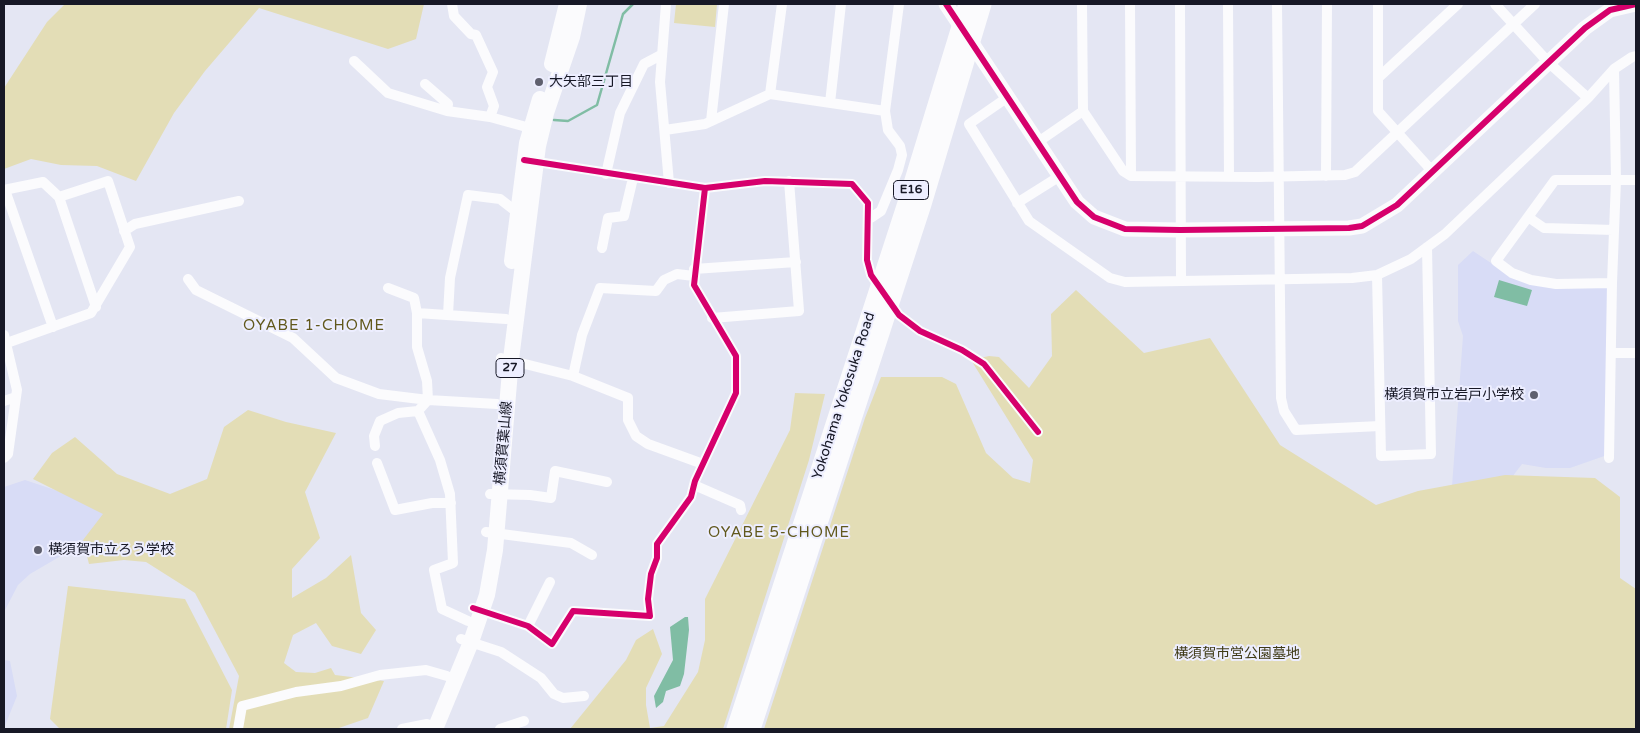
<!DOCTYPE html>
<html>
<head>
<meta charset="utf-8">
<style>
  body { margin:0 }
  #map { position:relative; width:1640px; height:733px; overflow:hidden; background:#e4e6f3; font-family:"Varela Round",sans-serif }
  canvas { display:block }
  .frame { position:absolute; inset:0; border:5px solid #171826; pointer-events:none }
</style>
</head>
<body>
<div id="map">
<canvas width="1640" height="733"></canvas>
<div class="frame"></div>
</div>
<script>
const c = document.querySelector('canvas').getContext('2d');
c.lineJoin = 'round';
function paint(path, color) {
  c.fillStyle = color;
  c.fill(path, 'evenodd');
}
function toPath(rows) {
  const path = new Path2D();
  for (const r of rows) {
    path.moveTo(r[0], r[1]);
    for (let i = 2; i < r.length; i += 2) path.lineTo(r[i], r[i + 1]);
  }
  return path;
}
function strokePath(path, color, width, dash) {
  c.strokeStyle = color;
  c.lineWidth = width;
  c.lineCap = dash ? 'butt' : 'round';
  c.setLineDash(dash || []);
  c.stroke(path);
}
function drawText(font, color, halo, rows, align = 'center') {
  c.font = font + ' "Varela Round","Noto Sans JP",sans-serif';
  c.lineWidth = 4;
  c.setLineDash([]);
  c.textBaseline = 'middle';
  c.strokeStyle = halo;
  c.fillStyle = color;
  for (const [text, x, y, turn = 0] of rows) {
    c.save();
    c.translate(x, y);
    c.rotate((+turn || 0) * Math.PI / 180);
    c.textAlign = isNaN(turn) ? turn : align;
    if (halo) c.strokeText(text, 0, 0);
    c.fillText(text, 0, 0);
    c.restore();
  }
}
const built = toPath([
  [1473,251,1497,267,1524,281,1606,286,1610,289,1610,454,1570,468,1546,468,1522,464,1503,489,1451,500,1463,336,1458,321,1458,265],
  [25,480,112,509,114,525,30,574,18,585,4,612,4,487],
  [4,660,10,661,17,696,4,728]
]);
const green = toPath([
  [65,4,424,4,416,39,388,49,259,8,205,71,174,113,136,181,97,166,61,165,31,159,4,169,4,88,47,22],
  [676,4,717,4,715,27,674,23],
  [1076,290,1144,353,1210,338,1280,445,1376,505,1418,491,1505,475,1595,478,1620,497,1620,578,1636,589,1636,729,764,729,865,418,881,377,942,377,956,384,986,453,1013,478,1030,483,1033,460,971,360,989,356,999,357,1029,388,1052,356,1051,314],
  [795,393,825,394,809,460,723,729,570,729,626,660,636,640,653,629,662,654,646,688,646,705,650,728,664,726,698,672,705,640,705,599,790,430],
  [248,410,286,422,336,433,305,492,320,538,292,569,292,598,326,578,351,555,361,613,376,630,361,654,332,646,316,623,293,635,284,663,296,672,315,673,331,668,335,675,384,681,368,718,336,729,229,729,239,676,195,593,146,562,124,560,89,564,83,540,103,514,33,479,52,453,75,437,117,474,170,494,207,479,224,427],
  [68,586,185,599,232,690,226,729,60,729,50,719]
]);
const water = toPath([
  [1499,280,1532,290,1527,306,1494,297],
  [685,617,688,617,689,630,684,674,680,686,666,691,663,702,656,708,654,696,673,660,670,627]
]);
const stream = toPath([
  [554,120,568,121,597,105,623,14,633,4]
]);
const street = toPath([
  [452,4,454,16,471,34,476,35,493,72,487,87,494,106,490,117],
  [666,4,660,82,669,183],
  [1082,4,1083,111,1123,171,1131,176,1258,177,1345,175,1355,172,1535,4],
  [1130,4,1131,176],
  [1180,4,1181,281],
  [1228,4,1229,177],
  [1277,4,1281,398,1284,411,1296,430,1380,426],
  [1378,4,1378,111,1433,172],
  [1495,4,1549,63,1588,98],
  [354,61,388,93,447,111,490,117,530,128],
  [1378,78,1458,4],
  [425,84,448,104,447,111],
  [770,94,782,4],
  [1008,97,969,124,1029,221,1110,278,1125,282,1352,278,1377,275,1411,259,1445,234,1588,98,1614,69,1632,57,1636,56],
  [830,103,841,4],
  [711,121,724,4],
  [665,130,705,124,770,94,885,111],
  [1038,142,1083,111],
  [531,161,705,188,765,181,852,184,868,203,867,260,871,275,880,288],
  [606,174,620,113,644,64,661,55],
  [1326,176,1327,4],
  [4,190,43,182,59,197,108,181,130,247,91,313,4,344],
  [5,190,53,327],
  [59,197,96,307],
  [1017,203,1060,176],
  [1528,217,1544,228,1614,230],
  [869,219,881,211,898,170,902,155,900,146,888,130,885,111,899,4],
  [124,231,135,224,239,201],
  [602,248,608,218,624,216,633,178],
  [694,269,796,262],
  [1377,275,1381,456,1431,454,1427,247],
  [188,279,196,290,293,338,336,378,379,394,428,400,497,404],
  [1612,283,1616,180,1614,69],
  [388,288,414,298,417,313,506,319],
  [890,302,899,315,920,331,962,350,984,364,1038,432],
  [448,315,450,278,468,195,500,199,518,213],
  [712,318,799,311,789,181],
  [4,335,17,390,8,454,4,458],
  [1612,353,1636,353],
  [501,358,573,376,628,398,628,420,636,436,648,444,703,464],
  [573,376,582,335,600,288,656,291,664,280,677,274,694,276],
  [4,401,16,397],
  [418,411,440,460,450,494,453,563,434,570,442,609,468,621],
  [375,446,374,436,380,421,398,413,418,411,428,400,427,381,417,347,417,313],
  [1609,458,1612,283,1556,284,1531,280,1512,273,1496,261,1555,180,1636,180],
  [377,463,395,510,432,503,451,503],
  [694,485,740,505,741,510],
  [490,494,530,495,551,498,555,471,607,482],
  [486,532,571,543,592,555],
  [473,608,528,626,552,644,573,611,650,616,648,599,651,574,657,558,657,544,691,497,695,481,736,393,736,356,694,285,705,188],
  [528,626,550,582],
  [461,639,501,652,541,678,554,694,563,698,584,696],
  [238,729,242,706,296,692,341,686,380,675,426,670,447,676],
  [402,729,427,724],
  [500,729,524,721]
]);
const secondary = toPath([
  [946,4,1077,202,1094,217,1125,229,1180,230,1349,228,1362,226,1397,205,1585,28,1610,10,1636,4]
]);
const primary = toPath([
  [552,64,567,4],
  [512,261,527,143,540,99],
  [435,729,471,642,487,595,495,550,511,359,538,146,546,113,572,37,579,4]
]);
const highway = toPath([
  [736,729,908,200,968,4],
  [751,729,922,204,982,4]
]);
const cycleway = toPath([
  [946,4,1077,202,1094,217,1125,229,1180,230,1349,228,1362,226,1397,205,1585,28,1610,10,1636,4],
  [524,160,705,188,765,181,852,184,868,203,867,260,871,275,899,315,920,331,962,350,984,364,1038,432],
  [473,608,528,626,552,644,573,611,650,616,648,599,651,574,657,558,657,544,691,497,695,481,736,393,736,356,694,285,705,188]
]);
const markers = [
  [539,82,5,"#5f606e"],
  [1534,395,5,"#5f606e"],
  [38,550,5,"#5f606e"]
];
const shields = [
  [911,190,35],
  [510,368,28]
];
const shieldNames = [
  ["E16",911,190],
  ["27",510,368]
];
const poiNames = [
  ["大矢部三丁目",549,82],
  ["横須賀市立岩戸小学校",1524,395,"right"],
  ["横須賀市立ろう学校",48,550]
];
const streetNames = [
  ["Yokohama Yokosuka Road",844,396,-72],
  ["横須賀葉山線",504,443,-85]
];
const parkNames = [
  ["横須賀市営公園墓地",1237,654]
];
const neighbourhoodNames = [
  ["OYABE 1-CHOME",314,326],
  ["OYABE 5-CHOME",779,533]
];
paint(built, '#d8dcf6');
paint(green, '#e3ddb6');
paint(water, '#80bda4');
strokePath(stream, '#80bda4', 2.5);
strokePath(street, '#fbfbfd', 10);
strokePath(secondary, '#fbfbfd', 15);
strokePath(primary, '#fbfbfd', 16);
strokePath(highway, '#fbfbfd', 19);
strokePath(cycleway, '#d6006c', 6);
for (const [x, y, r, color] of markers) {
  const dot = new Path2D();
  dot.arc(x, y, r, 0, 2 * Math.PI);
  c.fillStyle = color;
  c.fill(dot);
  strokePath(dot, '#edeeff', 2);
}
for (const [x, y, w] of shields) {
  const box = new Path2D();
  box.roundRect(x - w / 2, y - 9.5, w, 19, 4);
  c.fillStyle = '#edeeff';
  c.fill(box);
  strokePath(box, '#171826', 1);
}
drawText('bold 12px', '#171826', null, shieldNames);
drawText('14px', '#171826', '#edeeff', poiNames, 'left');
drawText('14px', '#171826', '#edeeff', streetNames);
drawText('14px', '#3f3a16', '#edeeff', parkNames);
c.letterSpacing = '1px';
drawText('15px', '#61581c', '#edeeff', neighbourhoodNames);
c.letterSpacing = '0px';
</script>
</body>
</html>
